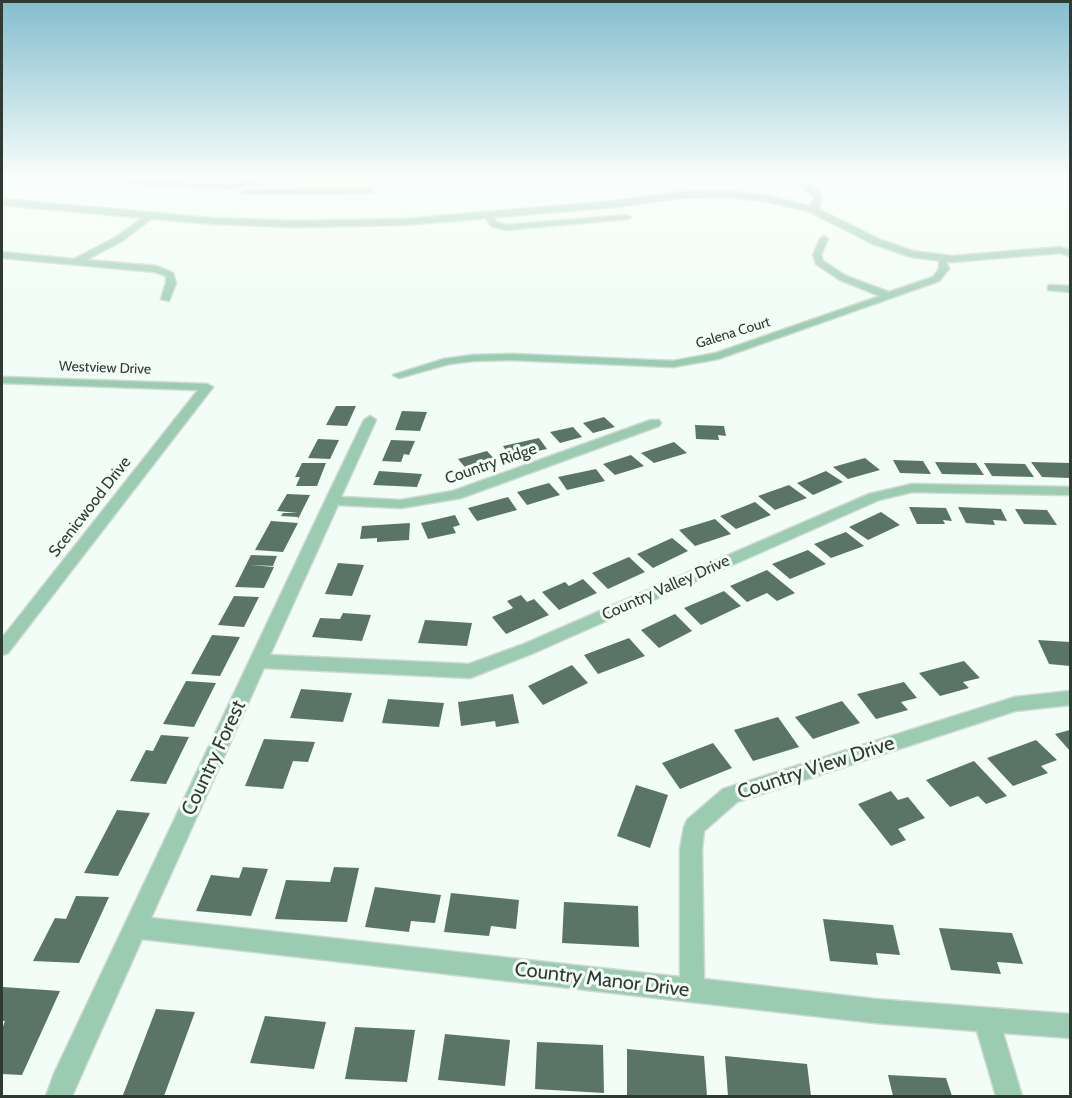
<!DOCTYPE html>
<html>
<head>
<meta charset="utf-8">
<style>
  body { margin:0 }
  #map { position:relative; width:1072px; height:1098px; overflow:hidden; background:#f1fdf6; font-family:Cabin,sans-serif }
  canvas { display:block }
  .frame { position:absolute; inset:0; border:3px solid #2e3a33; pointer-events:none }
</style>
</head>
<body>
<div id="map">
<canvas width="1072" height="1098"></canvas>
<div class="frame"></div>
</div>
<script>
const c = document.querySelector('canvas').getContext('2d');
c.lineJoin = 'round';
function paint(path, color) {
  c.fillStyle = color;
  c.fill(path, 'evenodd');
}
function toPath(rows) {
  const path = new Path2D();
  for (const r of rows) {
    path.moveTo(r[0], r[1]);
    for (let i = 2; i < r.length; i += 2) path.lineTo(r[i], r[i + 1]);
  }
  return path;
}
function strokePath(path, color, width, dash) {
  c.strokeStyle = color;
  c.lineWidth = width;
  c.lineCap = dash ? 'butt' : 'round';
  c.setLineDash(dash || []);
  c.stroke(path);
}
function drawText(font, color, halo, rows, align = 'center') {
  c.font = font + ' Cabin,sans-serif';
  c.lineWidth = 6;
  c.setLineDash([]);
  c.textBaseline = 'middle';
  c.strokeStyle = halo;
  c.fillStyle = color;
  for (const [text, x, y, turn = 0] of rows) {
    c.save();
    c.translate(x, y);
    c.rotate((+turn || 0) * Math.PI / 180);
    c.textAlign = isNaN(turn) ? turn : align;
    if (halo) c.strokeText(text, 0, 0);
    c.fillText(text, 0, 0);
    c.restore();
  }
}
const building = toPath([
  [336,406,356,406,347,426,326,425],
  [402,411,427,412,420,431,395,430],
  [604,417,615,427,593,433,583,423],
  [695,425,724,426,726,436,718,435,719,440,696,439],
  [573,427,582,437,560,443,550,432],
  [539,438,547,449,510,457,503,446],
  [318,439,339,440,330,459,308,458],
  [391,440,415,441,409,455,404,454,401,462,382,461],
  [674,442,687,453,654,463,641,453],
  [487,451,498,463,469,472,458,459],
  [631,455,644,466,615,475,603,464],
  [865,458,880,470,848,479,833,467],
  [893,460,923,461,931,474,900,473],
  [935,462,976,463,984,475,942,474],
  [1031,462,1069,463,1070,478,1042,477],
  [302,463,326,463,317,486,296,486,300,477,295,477],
  [984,463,1025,464,1034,477,992,476],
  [596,469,605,481,567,490,558,477],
  [379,471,422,474,417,487,373,485],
  [826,471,843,482,813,495,797,483],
  [549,483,560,495,527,505,517,492],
  [789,485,807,498,775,510,758,496],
  [287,494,310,495,298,519,298,517,281,516,283,513,298,513,277,511],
  [508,497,517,510,477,521,468,508],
  [755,502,771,515,736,529,720,516],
  [909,507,946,508,952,521,943,520,945,524,917,524],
  [958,507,1001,509,1007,521,993,520,995,525,966,523],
  [1015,509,1047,510,1057,525,1024,524],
  [881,512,900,525,868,540,849,527],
  [455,515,460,525,453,527,456,533,428,539,421,523],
  [715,519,731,534,695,546,679,530],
  [271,521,298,523,283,552,255,550],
  [410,523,409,540,377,542,377,538,360,539,362,526],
  [846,532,864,546,831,558,814,544],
  [672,538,688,551,653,568,637,554],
  [808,550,826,564,790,579,772,564],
  [251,555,277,556,273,566,250,565,274,567,264,588,235,587],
  [629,557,645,572,608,589,592,573],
  [338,563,364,565,352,596,325,594],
  [767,570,795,593,777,601,767,593,747,602,730,586],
  [583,579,597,593,559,610,542,592,565,582,569,586],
  [724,591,741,606,701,625,684,608],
  [521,595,527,602,534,599,549,615,506,634,492,617,513,608,507,601],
  [234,596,259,597,244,627,218,625],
  [343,613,371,615,362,641,312,637,320,618,340,619],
  [675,614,692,631,659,648,641,630],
  [425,620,472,623,467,646,418,643],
  [212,635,240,637,220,676,191,674],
  [629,638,645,656,598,674,584,655],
  [1038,640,1070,642,1070,666,1049,664],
  [964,661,980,678,963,682,969,688,940,696,919,673],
  [572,665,588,683,543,705,528,686],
  [186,681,216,683,194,727,163,724],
  [904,682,917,698,901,702,908,710,876,719,857,694],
  [301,689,352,693,343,722,290,718],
  [513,694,519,723,496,727,495,721,461,726,458,702],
  [388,699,444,703,439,727,382,723],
  [842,701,860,723,813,739,795,717],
  [778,717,799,747,753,761,734,730],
  [1070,730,1070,751,1055,734],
  [161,735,189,737,166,784,130,781,146,750,153,751],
  [264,739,315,742,308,762,293,761,283,789,245,786],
  [1036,740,1057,760,1041,766,1048,773,1013,786,987,758],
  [713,743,732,768,680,789,662,763],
  [974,761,1007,796,986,804,978,796,950,807,926,780],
  [636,785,668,795,650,848,617,836],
  [891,791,898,800,908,797,925,818,898,829,906,840,891,846,858,804],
  [117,810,150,813,118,876,84,873],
  [243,867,268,869,251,916,196,911,211,875,239,878],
  [334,867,359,868,347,922,275,919,286,880,330,882],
  [375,887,441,895,435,923,411,921,409,932,365,927],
  [451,893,519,900,516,929,491,926,489,936,444,932],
  [76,896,109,897,79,963,33,961,55,918,66,919],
  [564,902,638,906,639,947,562,943],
  [823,919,893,925,900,955,876,953,878,965,830,961],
  [939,928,1012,933,1023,964,997,962,1001,974,951,970],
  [3,987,60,991,22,1075,2,1074,2,1029,5,1021,2,1021],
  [156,1009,195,1012,164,1096,123,1095],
  [265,1016,326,1022,314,1069,250,1063],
  [355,1027,415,1030,407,1082,345,1079],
  [445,1034,510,1040,505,1086,438,1080],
  [537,1042,603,1045,604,1093,535,1089],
  [627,1049,704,1056,707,1096,627,1096],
  [725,1056,807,1064,811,1096,728,1096],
  [888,1075,946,1078,952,1096,893,1096]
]);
const minor = toPath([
  [9,177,229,184,289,177,309,177,229,188,13,179,9,177],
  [795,177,801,177,822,194,819,209,808,211,815,197,800,186,795,177],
  [370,189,373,189,373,193,245,194,241,192,245,190,370,189],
  [484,212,490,212,497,222,507,225,627,215,631,217,627,219,506,230,491,226,483,214,484,212],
  [148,214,155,216,122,241,86,260,157,266,173,273,176,283,169,301,161,299,166,283,166,276,155,272,2,258,2,252,74,259,116,237,148,214],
  [824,236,828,239,821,255,823,261,846,276,889,292,933,277,939,269,939,256,945,256,949,269,939,281,718,359,673,367,512,360,473,361,449,364,399,378,393,375,444,359,473,355,512,354,673,361,716,353,880,296,840,280,816,264,813,255,820,239,824,236],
  [1051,285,1070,286,1070,292,1048,290,1048,286,1051,285],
  [2,377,207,384,213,387,8,653,2,655,2,638,198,390,2,383,2,377],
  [370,416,376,420,341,497,401,500,453,491,651,420,659,420,661,423,659,426,461,498,401,508,338,505,270,655,469,664,524,644,869,494,912,484,1070,487,1070,495,912,492,879,500,536,652,470,678,264,668,151,918,680,977,680,849,684,827,687,820,723,789,1015,697,1070,691,1070,705,1015,711,737,802,704,831,702,849,704,979,875,999,1070,1014,1070,1038,1003,1033,1022,1096,996,1096,977,1031,875,1023,142,939,72,1096,46,1096,54,1074,325,501,364,420,370,416]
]);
const tertiary = toPath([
  [725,191,764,195,814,207,881,240,913,251,952,256,1060,247,1070,250,1070,256,1059,253,952,262,911,257,873,244,808,211,764,201,725,197,680,198,615,207,404,225,295,227,212,224,2,205,2,199,212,218,295,221,404,219,615,201,680,192,725,191]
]);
const farStreetnames = [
  ["Galena Court",733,333,-17],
  ["Westview Drive",105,368,2]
];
const streetNames = [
  ["Country Ridge",491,464,-19],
  ["Scenicwood Drive",90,507,-52],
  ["Country Valley Drive",666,588,-24]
];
const nearStreetnames = [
  ["Country Forest",214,758,-65],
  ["Country View Drive",816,768,-18],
  ["Country Manor Drive",602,980,7]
];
paint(building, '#5a7566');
strokePath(minor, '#cedad3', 3);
strokePath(tertiary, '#cedad3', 3);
paint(minor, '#9bcbb0');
paint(tertiary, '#9bcbb0');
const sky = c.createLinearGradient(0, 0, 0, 330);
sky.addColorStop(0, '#83bdcf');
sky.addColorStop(0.54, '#f9fefb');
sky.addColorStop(1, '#f9fefb00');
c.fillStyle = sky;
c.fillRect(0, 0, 1072, 330);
drawText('14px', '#2e3a33', '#f1fdf6', farStreetnames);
drawText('16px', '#2e3a33', '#f1fdf6', streetNames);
drawText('20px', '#2e3a33', '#f1fdf6', nearStreetnames);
</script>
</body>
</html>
